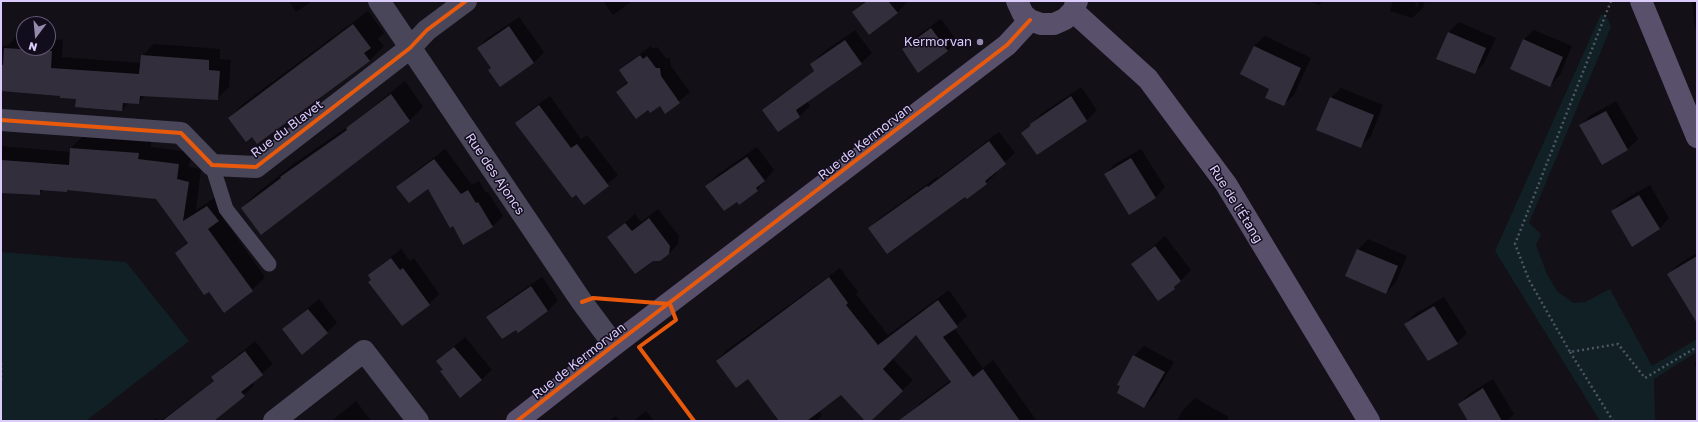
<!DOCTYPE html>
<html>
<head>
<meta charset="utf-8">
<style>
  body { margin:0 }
  #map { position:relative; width:1698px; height:422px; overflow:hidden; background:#131018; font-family:"Golos Text",sans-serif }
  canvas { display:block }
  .frame { position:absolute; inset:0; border:2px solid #dbccfb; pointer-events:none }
  .north { position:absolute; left:16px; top:16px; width:40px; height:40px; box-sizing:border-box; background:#120d1c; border:1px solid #625975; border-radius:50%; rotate:196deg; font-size:11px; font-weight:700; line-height:16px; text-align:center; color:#dbccfb }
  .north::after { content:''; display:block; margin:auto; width:14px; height:18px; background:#958aac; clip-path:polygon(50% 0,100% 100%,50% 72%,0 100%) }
</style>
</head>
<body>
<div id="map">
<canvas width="1698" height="422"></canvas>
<div class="frame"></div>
<div class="north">N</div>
</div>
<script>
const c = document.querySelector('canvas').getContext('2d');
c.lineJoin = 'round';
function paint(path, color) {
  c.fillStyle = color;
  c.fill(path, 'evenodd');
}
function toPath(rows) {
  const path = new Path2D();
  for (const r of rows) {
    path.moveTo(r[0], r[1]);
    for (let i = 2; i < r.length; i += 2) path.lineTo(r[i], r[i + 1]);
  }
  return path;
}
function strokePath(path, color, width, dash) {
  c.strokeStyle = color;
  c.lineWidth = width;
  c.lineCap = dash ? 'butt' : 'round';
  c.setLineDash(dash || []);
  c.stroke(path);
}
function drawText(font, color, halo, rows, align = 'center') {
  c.font = font + ' "Golos Text",sans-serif';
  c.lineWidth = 3;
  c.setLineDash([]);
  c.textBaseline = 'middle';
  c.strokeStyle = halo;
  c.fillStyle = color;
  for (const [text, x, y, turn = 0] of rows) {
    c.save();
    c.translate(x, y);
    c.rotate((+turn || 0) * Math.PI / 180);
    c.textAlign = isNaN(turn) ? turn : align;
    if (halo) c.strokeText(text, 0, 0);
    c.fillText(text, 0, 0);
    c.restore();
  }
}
const green = toPath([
  [1601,14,1608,19,1611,27,1529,223,1541,234,1536,245,1547,274,1557,291,1573,303,1585,302,1610,289,1652,366,1697,339,1697,352,1654,379,1655,421,1600,421,1495,251],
  [1,252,126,262,189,341,86,421,1,421]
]);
const shadow = toPath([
  [289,1,312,1,296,12],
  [603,1,632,1,613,15],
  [865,1,906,1,907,2,897,13,853,12],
  [1309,1,1323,1,1319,5],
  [1393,1,1417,1,1415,7,1417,7,1419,1,1425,1,1423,8,1412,18,1390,11],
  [1692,1,1697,1,1697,28,1695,29],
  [368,11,384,33,378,39,384,46,370,60,257,143,253,136,229,118,243,104],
  [519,17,544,52,534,63,500,86,492,67,478,48,488,38],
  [941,19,957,41,947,51,903,50,913,39],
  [1459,22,1496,38,1484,63,1474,73,1438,58,1449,32],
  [855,30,872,53,861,63,807,101,810,106,800,116,779,131,763,110,774,100,815,70,811,65,821,54],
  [1534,30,1572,46,1560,75,1550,85,1523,40],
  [1265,36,1311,58,1294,95,1283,105,1271,88,1254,46],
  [16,37,24,37,24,48,48,48,48,39,63,40,62,57,142,63,142,56,154,44,220,49,220,59,231,60,229,87,217,99,146,95,138,103,129,102,122,110,61,95,1,90,1,46,7,46],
  [651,46,653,49,657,47,666,58,670,58,671,66,690,92,665,113,660,105,648,109,617,92,628,81,620,71,630,61],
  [405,81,423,107,409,121,242,208,256,194,295,163,353,123],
  [1081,87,1097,110,1087,120,1037,154,1022,133,1041,114],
  [1341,88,1383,105,1371,136,1361,146,1331,98],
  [550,96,581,139,587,135,618,175,584,204,516,123,526,113],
  [1616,101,1638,139,1628,149,1602,164,1581,125,1591,115],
  [999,132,1015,153,995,171,997,173,986,183,965,195,870,228,880,218,937,177,938,178],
  [84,135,151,141,151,147,191,152,189,167,201,169,196,210,220,194,232,207,222,217,265,277,252,290,209,290,176,254,188,241,157,198,68,189,67,191,44,189,39,194,1,192,1,146,71,152,71,148],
  [757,147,774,170,757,190,740,203,706,186,716,176],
  [445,149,472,185,479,181,486,193,488,192,503,216,492,227,453,224,428,188,398,187,408,177],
  [1141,149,1165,187,1155,198,1105,174,1115,164],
  [1650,185,1669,218,1659,229,1612,211,1622,201],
  [658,209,679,236,678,244,669,254,608,237,635,214,641,222],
  [1165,236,1191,270,1174,288,1132,264],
  [1368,239,1407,256,1396,282,1386,293,1358,250],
  [401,249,410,261,414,258,439,294,429,304,372,280,369,275],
  [1697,253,1697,302,1668,274,1679,264],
  [840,268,858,292,856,294,888,335,949,290,967,316,954,328,983,368,993,360,1037,421,917,421,910,413,920,403,951,380,916,334,892,358,913,380,870,421,866,421,841,394,819,411,822,415,817,421,781,421,748,378,717,361,727,350],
  [542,277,558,300,548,311,518,332,516,328,488,317,498,307],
  [1444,297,1467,333,1457,343,1405,324,1415,314],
  [319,299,337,322,327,333,283,329],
  [465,337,492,370,481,380,444,369,437,361],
  [255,341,273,364,252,382,254,385,244,395,211,421,160,421,215,380,213,378,223,367],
  [1144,346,1174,362,1154,396,1144,407,1134,356],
  [1697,360,1697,368,1694,363],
  [1493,379,1514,414,1507,421,1469,421,1459,404,1469,394],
  [1195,398,1229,417,1226,421,1177,421,1182,411],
  [356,401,371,421,332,421,340,414],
  [646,411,654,421,633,421],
  [616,416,620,421,608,421],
  [157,418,159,421,153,421]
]);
const building = toPath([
  [867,1,888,1,898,13,869,35,852,12],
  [353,24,371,48,364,53,370,61,257,144,252,137,246,142,228,118],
  [509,26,534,63,500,87,488,70,491,68,477,48],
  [931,28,948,51,918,73,902,49],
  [1448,32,1486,48,1475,74,1436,59],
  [1523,39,1563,57,1550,87,1510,69],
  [845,40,862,64,796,110,800,117,778,132,762,110,814,71,810,64],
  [1254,46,1301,68,1284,106,1265,98,1269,89,1240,74],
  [4,48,52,51,51,68,139,74,141,55,209,60,209,70,220,71,218,100,140,96,139,104,123,103,122,111,75,107,76,99,60,98,60,96,1,91,1,65,3,65],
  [640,55,643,59,647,56,656,68,660,68,661,76,680,103,665,114,660,106,650,113,648,110,636,119,616,92,628,83,619,70],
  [391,94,410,121,261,235,241,208,281,178,280,177,347,130,346,128],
  [1071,96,1087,121,1037,155,1021,133,1030,126,1030,124],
  [1330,97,1374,115,1361,148,1316,130],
  [539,105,571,148,577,144,609,186,584,205,576,195,572,198,515,123],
  [1606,111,1628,150,1602,165,1579,125],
  [989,141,1006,164,985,181,987,184,967,199,965,197,887,254,868,228,927,186,928,187],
  [70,148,139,153,138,159,179,164,177,179,189,182,183,221,207,206,219,221,208,229,253,291,224,313,209,292,204,295,175,253,188,243,156,199,67,190,67,192,40,190,40,195,1,193,1,160,69,165],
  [747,157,765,181,756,188,758,191,739,205,737,202,724,211,705,186],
  [1131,158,1156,198,1129,215,1104,174],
  [434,159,461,194,468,190,476,203,478,202,493,227,463,245,453,226,450,228,428,189,409,203,396,187],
  [1639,195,1660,229,1632,247,1611,211],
  [649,218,670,246,669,254,660,261,653,261,635,274,607,237,625,223,632,231],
  [1155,246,1181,281,1174,287,1175,289,1158,301,1131,264],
  [1357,249,1398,266,1386,294,1345,276],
  [1697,256,1697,323,1667,274],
  [391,258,400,270,403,268,430,305,402,326,368,282,371,280,368,275],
  [829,277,848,303,846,305,878,345,938,300,958,327,943,337,973,377,983,369,1020,421,898,421,951,382,916,335,883,369,903,391,871,421,865,421,841,395,807,421,779,421,748,379,736,388,716,361],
  [531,286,548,311,518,333,516,330,502,339,486,317],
  [1434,306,1458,344,1428,361,1404,324],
  [308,309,328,333,302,355,282,329],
  [454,347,482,380,460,398,440,371,443,370,436,361],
  [245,351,263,375,241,392,245,396,214,421,162,421,214,381,211,377],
  [1133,355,1165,372,1144,408,1117,393,1120,386,1117,385],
  [1483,388,1502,421,1468,421,1458,404]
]);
const path = toPath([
  [1611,1,1515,244,1529,280,1570,352,1618,344,1645,378,1697,347],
  [1570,352,1613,421],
  [1,363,1,383]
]);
const lane = toPath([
  [212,165,226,209,269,264]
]);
const street = toPath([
  [379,1,582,302,614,345],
  [1,120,181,133,212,165,256,167,410,48,427,30,466,1],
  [274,421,364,351,418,421]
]);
const secondary = toPath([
  [1017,1,1023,14,1030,20,1041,24,1054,24,1065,19,1073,11,1077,1],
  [1641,1,1697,137],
  [1073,11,1148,79,1226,184,1369,421],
  [517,421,614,345,1007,45,1030,20]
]);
const cycleway = toPath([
  [1,120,181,133,212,165,256,167,410,48,427,30,466,1],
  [582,302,593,298,670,304,676,320,639,347,694,421],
  [517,421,614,345,1007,45,1030,20]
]);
const markers = [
  [980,42,4,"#958aac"]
];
const poiNames = [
  ["Kermorvan",972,42]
];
const streetNames = [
  ["Rue du Blavet",287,129,-37],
  ["Rue de Kermorvan",865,142,-38],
  ["Rue des Ajoncs",495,174,56],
  ["Rue de l'Étang",1236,204,58],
  ["Rue de Kermorvan",579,361,-38]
];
paint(green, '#102024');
paint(shadow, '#0007');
paint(building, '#332e3b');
strokePath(path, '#4e5764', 2.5, [2, 3]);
strokePath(lane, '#4a4659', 15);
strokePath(street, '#4a4659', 22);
strokePath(secondary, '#59516c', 22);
strokePath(cycleway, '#e8590c', 4);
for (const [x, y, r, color] of markers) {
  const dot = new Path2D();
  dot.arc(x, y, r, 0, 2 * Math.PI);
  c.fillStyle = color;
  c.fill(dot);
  strokePath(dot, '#120d1c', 1.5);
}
drawText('13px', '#dbccfb', '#120d1c', poiNames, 'right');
drawText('13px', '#dbccfb', '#120d1c', streetNames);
</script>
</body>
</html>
